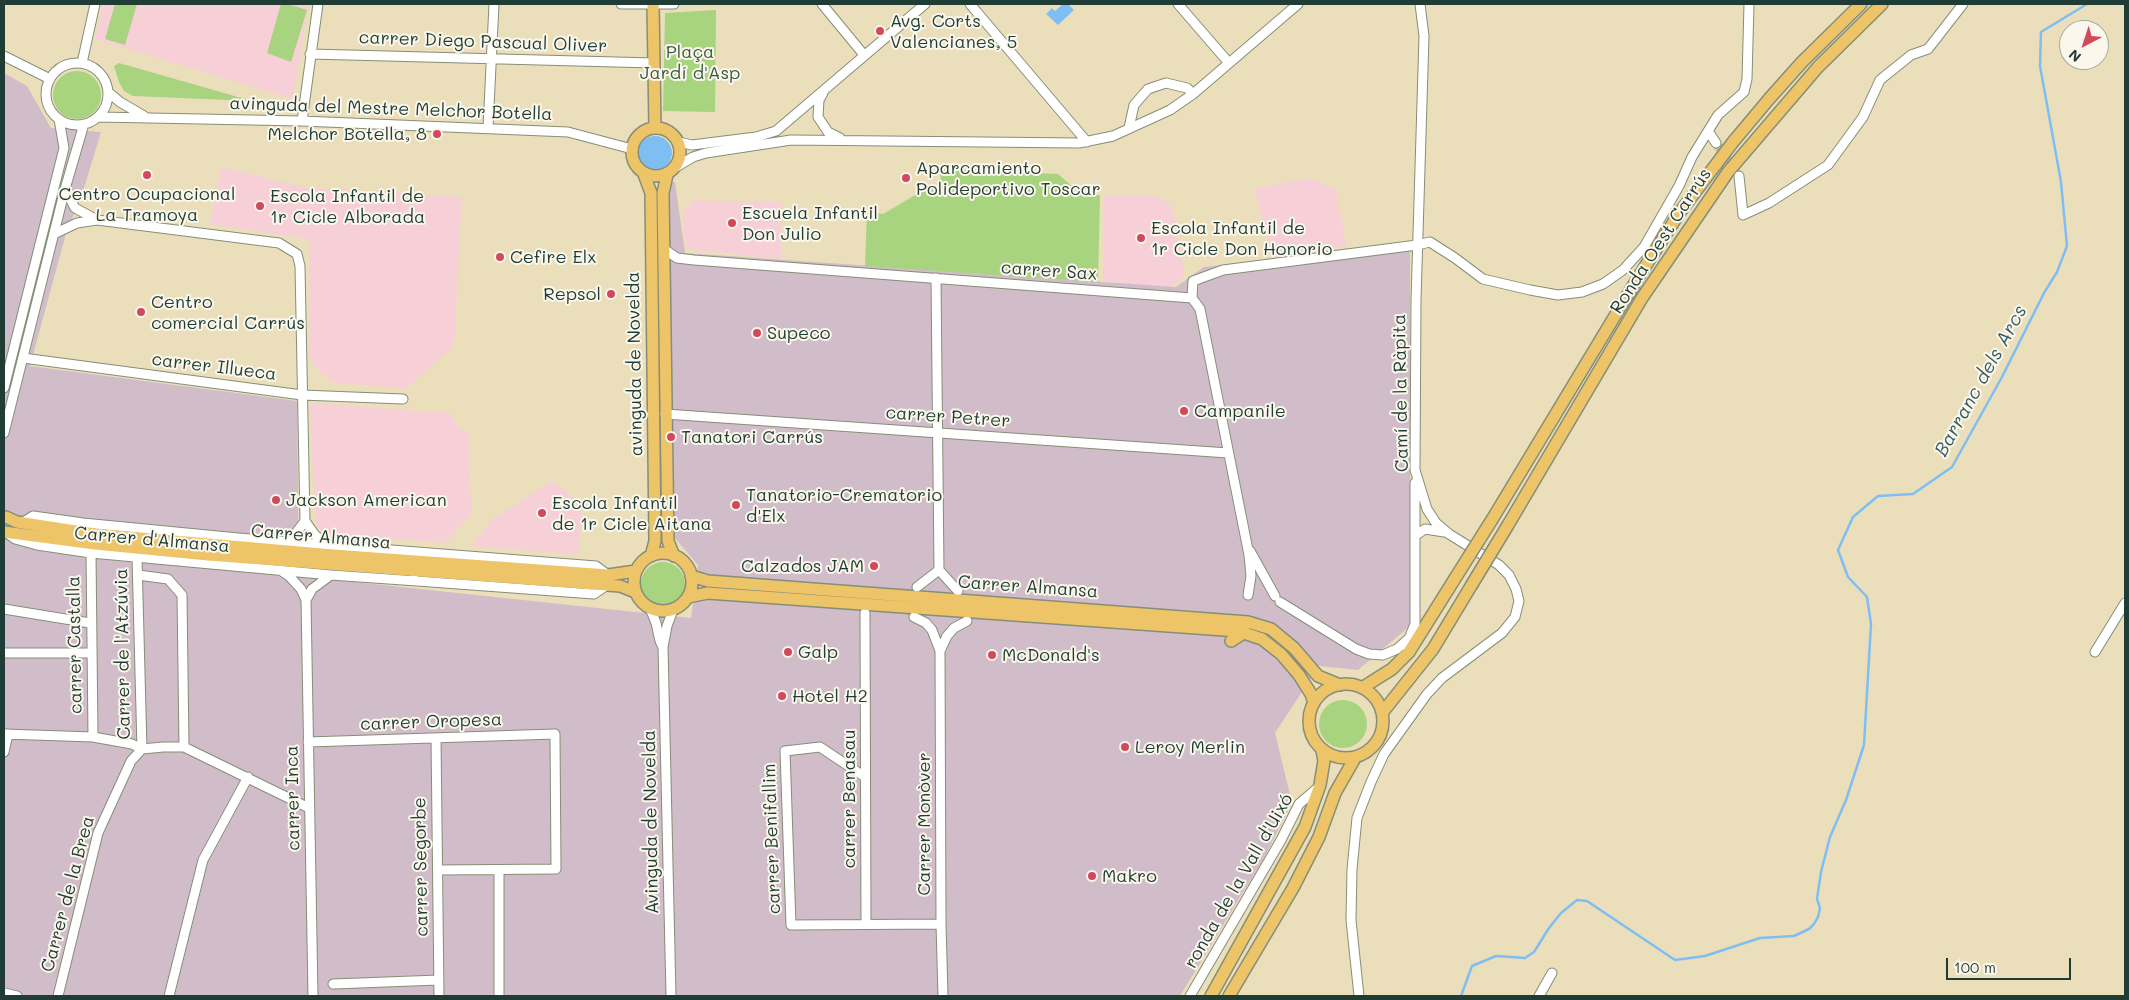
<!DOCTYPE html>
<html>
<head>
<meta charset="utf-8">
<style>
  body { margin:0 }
  #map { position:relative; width:2129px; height:1000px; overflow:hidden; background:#ebdfbb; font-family:Mali,sans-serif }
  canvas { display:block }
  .frame { position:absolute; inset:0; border:5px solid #1f3d34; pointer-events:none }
  .north { position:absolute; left:2059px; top:20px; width:50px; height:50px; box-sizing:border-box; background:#fbf7ec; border:1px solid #a3ada2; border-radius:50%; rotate:220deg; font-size:14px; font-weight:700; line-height:20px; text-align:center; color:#1f3d34 }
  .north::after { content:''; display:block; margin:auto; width:18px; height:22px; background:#d1495b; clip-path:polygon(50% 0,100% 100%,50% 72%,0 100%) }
  .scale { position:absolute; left:1946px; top:958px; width:125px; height:22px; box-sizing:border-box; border:2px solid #1f3d34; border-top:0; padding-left:6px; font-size:15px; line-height:18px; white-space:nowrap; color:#1f3d34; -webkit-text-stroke:4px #fbf7ec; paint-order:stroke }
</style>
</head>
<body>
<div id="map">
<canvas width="2129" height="1000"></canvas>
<div class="frame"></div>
<div class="north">N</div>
<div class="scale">100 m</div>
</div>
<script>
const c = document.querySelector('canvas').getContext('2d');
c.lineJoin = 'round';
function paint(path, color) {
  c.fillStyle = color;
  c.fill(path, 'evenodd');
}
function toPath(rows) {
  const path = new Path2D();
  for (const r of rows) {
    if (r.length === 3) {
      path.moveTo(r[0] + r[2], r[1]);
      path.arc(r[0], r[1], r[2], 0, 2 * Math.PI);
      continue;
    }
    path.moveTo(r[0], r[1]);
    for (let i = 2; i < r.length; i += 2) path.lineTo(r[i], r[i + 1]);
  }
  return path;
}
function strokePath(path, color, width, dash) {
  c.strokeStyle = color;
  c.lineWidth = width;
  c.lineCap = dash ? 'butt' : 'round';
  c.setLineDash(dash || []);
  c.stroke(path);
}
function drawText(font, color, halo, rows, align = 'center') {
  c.font = font + ' Mali,sans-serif';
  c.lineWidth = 4;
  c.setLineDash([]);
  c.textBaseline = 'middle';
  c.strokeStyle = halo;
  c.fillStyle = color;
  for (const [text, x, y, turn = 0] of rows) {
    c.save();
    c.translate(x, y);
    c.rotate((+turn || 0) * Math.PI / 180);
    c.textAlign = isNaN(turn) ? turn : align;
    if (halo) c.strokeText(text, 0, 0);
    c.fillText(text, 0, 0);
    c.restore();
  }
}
const built = toPath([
  [103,4,308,4,293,99,95,39],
  [221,167,307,188,462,197,454,346,405,389,331,382,309,359,310,239,209,224],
  [1310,178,1336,189,1346,247,1272,257,1254,189],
  [1104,195,1150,195,1165,200,1170,205,1174,212,1184,271,1182,278,1176,284,1168,287,1103,282],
  [693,200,782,202,781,259,692,250,685,244,683,212],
  [310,403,451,413,458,428,469,434,471,514,445,543,326,534,315,524],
  [553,480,582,506,578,555,472,546,493,519]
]);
const industrial = toPath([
  [4,73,27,86,51,128,101,132,81,198,67,230,30,366,297,401,299,576,691,618,698,565,674,537,662,182,675,182,685,253,1176,287,1204,267,1410,244,1410,626,1358,670,1319,666,1275,733,1292,803,1264,858,1180,996,4,996]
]);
const green = toPath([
  [115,4,137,4,125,45,105,39],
  [281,4,287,4,307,10,291,62,267,53],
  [716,10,715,112,663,111,665,13],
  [119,63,252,101,133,96,124,91,119,82,114,66],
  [77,95,24],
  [940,169,1058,174,1074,188,1068,195,1100,195,1098,282,865,266,867,211,883,214,917,194,941,184],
  [663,584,22],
  [1343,724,24]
]);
const water = toPath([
  [1063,4,1068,4,1074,10,1058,25,1046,14,1052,8,1055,11],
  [655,153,17]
]);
const stream = toPath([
  [1461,996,1472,966,1496,956,1525,958,1534,952,1549,928,1561,913,1577,900,1587,901,1675,960,1705,956,1760,938,1794,936,1809,929,1814,924,1818,917,1820,908,1817,899,1821,872,1830,837,1846,800,1864,745,1871,624,1867,597,1848,577,1838,550,1853,517,1878,496,1913,494,1952,467,2002,377,2044,293,2057,272,2067,246,2061,182,2040,66,2041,32,2087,4]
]);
const minorTunnel = toPath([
  [1716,143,1739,176]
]);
const minor = toPath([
  [621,4,674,4],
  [822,4,864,55],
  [970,4,1087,142],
  [1178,4,1229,63],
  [310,54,654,63],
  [4,56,50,79],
  [77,94,31],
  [82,63,95,4],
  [108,92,120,102,144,116],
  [823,93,819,100,818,117,828,132,840,138],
  [99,117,302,121,568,132,632,149],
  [302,121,318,4],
  [488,128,494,4],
  [1129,128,1134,105,1148,89,1166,83,1187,88,1193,94],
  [1708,131,1716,143],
  [679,142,692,145,756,137,776,131,925,4],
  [676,167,693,157,706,153,791,140,1079,143,1113,136,1170,110,1193,94,1298,4],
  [1739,176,1743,215,1769,203,1828,165,1863,117,1880,80,1911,55,1928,49,1963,4],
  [65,189,75,208,97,220,279,243,297,254,300,266,305,521],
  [54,234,77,223,97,220],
  [664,249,677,258,694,260,1192,298,1193,281,1223,270,1417,245,1430,242,1455,258,1483,279,1530,290,1558,295,1582,292,1603,284,1623,270,1644,247,1679,186,1692,157,1718,115,1744,92,1747,79,1749,4],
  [936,278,939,570,958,591],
  [1192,298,1200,309,1249,555,1251,576,1248,595],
  [23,358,302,395,403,399],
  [4,388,64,148,59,119],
  [665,414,1228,453],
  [4,433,65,189,84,124],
  [22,523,33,516,83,523,238,538,596,566,608,575],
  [7,533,15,539,37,545,91,553,331,575,417,581],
  [1416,535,1425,529,1444,532],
  [285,542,296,533,305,521,315,535,327,545],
  [1250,551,1275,596],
  [91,553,93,737],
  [137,558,142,749],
  [280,570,289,576,301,589,306,600,312,589,331,575],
  [138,575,168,579,182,595,184,747],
  [414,579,417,581,594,594,607,585],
  [917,587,939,570],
  [306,600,313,996],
  [1280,602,1356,649,1369,654,1383,655,1397,649,1407,640],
  [650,608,656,623,660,641,663,647],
  [4,609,90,623],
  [865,613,866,924],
  [914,617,926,623,932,630,940,651,941,924,943,996],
  [1406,646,1415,624,1415,483],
  [940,651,947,636,954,628,967,621],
  [2095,652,2125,603],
  [4,653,91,653],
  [4,734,93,737,132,744,142,749,163,747,184,747,309,808],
  [436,738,439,996],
  [308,742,555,734,556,869,438,870],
  [4,752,8,734],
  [865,777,820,747,785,751,791,925,941,924],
  [499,870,499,996],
  [333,984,439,980],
  [4,993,17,996],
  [58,996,98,833,131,761,142,749],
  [169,996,203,860,248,777],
  [671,996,663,647,667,626,673,610],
  [1190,996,1281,840,1299,804,1320,786],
  [1359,996,1351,920,1352,869,1357,818,1371,782,1384,754,1427,694,1442,678,1502,633,1515,617,1519,601,1516,589,1509,575,1499,565,1449,534,1436,523,1427,509,1415,470,1416,300,1424,36,1420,4],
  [1539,996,1552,973]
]);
const major = toPath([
  [653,4,655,128],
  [656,152,24],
  [644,174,651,193,655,541,651,556],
  [667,175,663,193,668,541,674,556],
  [6,517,17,522,95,534,333,555,608,575,636,571],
  [1493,518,1639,276,1680,212,1733,142,1769,99,1802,62,1861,4],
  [1508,525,1642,298,1728,172,1818,67,1882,4],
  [4,532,95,544,208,555,607,585,620,586,635,592],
  [663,582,29],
  [691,576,708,581,1248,622,1271,629,1294,648,1318,676,1340,685],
  [688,597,708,593,1238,631,1262,639,1281,654,1299,675,1311,694,1314,703],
  [1231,641,1245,632],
  [1346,721,37],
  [1362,688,1392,669,1409,652,1454,580],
  [1382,713,1433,649,1471,586],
  [1211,996,1305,827,1320,785,1324,761,1322,750],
  [1229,996,1293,888,1319,837,1335,793,1355,758]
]);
const majorBridge = toPath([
  [1454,580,1493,518],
  [1471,586,1508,525]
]);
const markers = [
  [880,31,5,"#d1495b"],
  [437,134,5,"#d1495b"],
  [147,175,5,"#d1495b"],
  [906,178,5,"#d1495b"],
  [260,206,5,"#d1495b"],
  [732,223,5,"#d1495b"],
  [1141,238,5,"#d1495b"],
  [500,257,5,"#d1495b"],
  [611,294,5,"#d1495b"],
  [141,312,5,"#d1495b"],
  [757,333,5,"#d1495b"],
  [1184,411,5,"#d1495b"],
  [671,437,5,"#d1495b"],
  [276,500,5,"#d1495b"],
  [736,505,5,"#d1495b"],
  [542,513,5,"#d1495b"],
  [874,566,5,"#d1495b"],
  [788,652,5,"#d1495b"],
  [992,655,5,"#d1495b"],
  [782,696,5,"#d1495b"],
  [1125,747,5,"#d1495b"],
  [1092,876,5,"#d1495b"]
];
const poiNames = [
  ["Avg. Corts",890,21],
  ["Valencianes, 5",890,42],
  ["Melchor Botella, 8",427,134,"right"],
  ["Aparcamiento",916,168],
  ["Polideportivo Toscar",916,189],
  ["Centro Ocupacional",147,194,"center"],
  ["La Tramoya",147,215,"center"],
  ["Escola Infantil de",270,196],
  ["1r Cicle Alborada",270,217],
  ["Escuela Infantil",742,213],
  ["Don Julio",742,234],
  ["Escola Infantil de",1151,228],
  ["1r Cicle Don Honorio",1151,249],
  ["Cefire Elx",510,257],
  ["Repsol",601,294,"right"],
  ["Centro",151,302],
  ["comercial Carrús",151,323],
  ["Supeco",767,333],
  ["Campanile",1194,411],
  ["Tanatori Carrús",681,437],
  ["Tanatorio-Crematorio",746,495],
  ["d'Elx",746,516],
  ["Jackson American",286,500],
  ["Escola Infantil",552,503],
  ["de 1r Cicle Aitana",552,524],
  ["Calzados JAM",864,566,"right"],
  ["Galp",798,652],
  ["McDonald's",1002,655],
  ["Hotel H2",792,696],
  ["Leroy Merlin",1135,747],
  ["Makro",1102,876]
];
const streetNames = [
  ["carrer Diego Pascual Oliver",483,42,2],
  ["avinguda del Mestre Melchor Botella",391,109,2],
  ["Ronda Oest Carrús",1661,241,-57],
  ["carrer Sax",1049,271,4],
  ["avinguda de Novelda",635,364,-91],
  ["carrer Illueca",214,367,7],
  ["Camí de la Ràpita",1401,393,-91],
  ["carrer Petrer",948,417,4],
  ["Carrer Almansa",321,537,5],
  ["Carrer d'Almansa",152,540,5],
  ["Carrer Almansa",1028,587,4],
  ["carrer Castalla",75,645,-91],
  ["Carrer de l'Atzúvia",123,654,-91],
  ["carrer Oropesa",431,722,-2],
  ["carrer Inca",293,798,-91],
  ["carrer Benasau",849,799,-90],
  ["Avinguda de Novelda",651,822,-91],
  ["Carrer Monòver",924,824,-90],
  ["carrer Benifallim",772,839,-92],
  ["carrer Segorbe",421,867,-91],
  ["ronda de la Vall d'Uixó",1239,881,-60],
  ["Carrer de la Brea",68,894,-75]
];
const parkNames = [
  ["Plaça",690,52],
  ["Jardí d'Asp",690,73]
];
const waterNames = [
  ["Barranc dels Arcs",1981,381,-61]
];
paint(built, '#f6cfd7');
paint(industrial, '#d1bdc9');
paint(green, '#a8d37f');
paint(water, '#7fbef3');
strokePath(stream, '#7fbef3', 2.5);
strokePath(minorTunnel, '#c2bfa0', 9, [9, 4.5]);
strokePath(minor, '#858e78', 11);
strokePath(major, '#858e78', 14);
strokePath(minor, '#fff', 9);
strokePath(major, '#eec469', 11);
strokePath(majorBridge, '#858e78', 14, []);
strokePath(majorBridge, '#eec469', 11);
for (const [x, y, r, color] of markers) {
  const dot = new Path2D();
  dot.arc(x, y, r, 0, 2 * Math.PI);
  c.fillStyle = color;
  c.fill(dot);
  strokePath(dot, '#fbf7ec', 2);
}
drawText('18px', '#1f3d34', '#fbf7ec', poiNames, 'left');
drawText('18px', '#1f3d34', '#fbf7ec', streetNames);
drawText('18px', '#3a5b43', '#fbf7ec', parkNames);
drawText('italic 19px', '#375d64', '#fbf7ec', waterNames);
</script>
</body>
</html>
